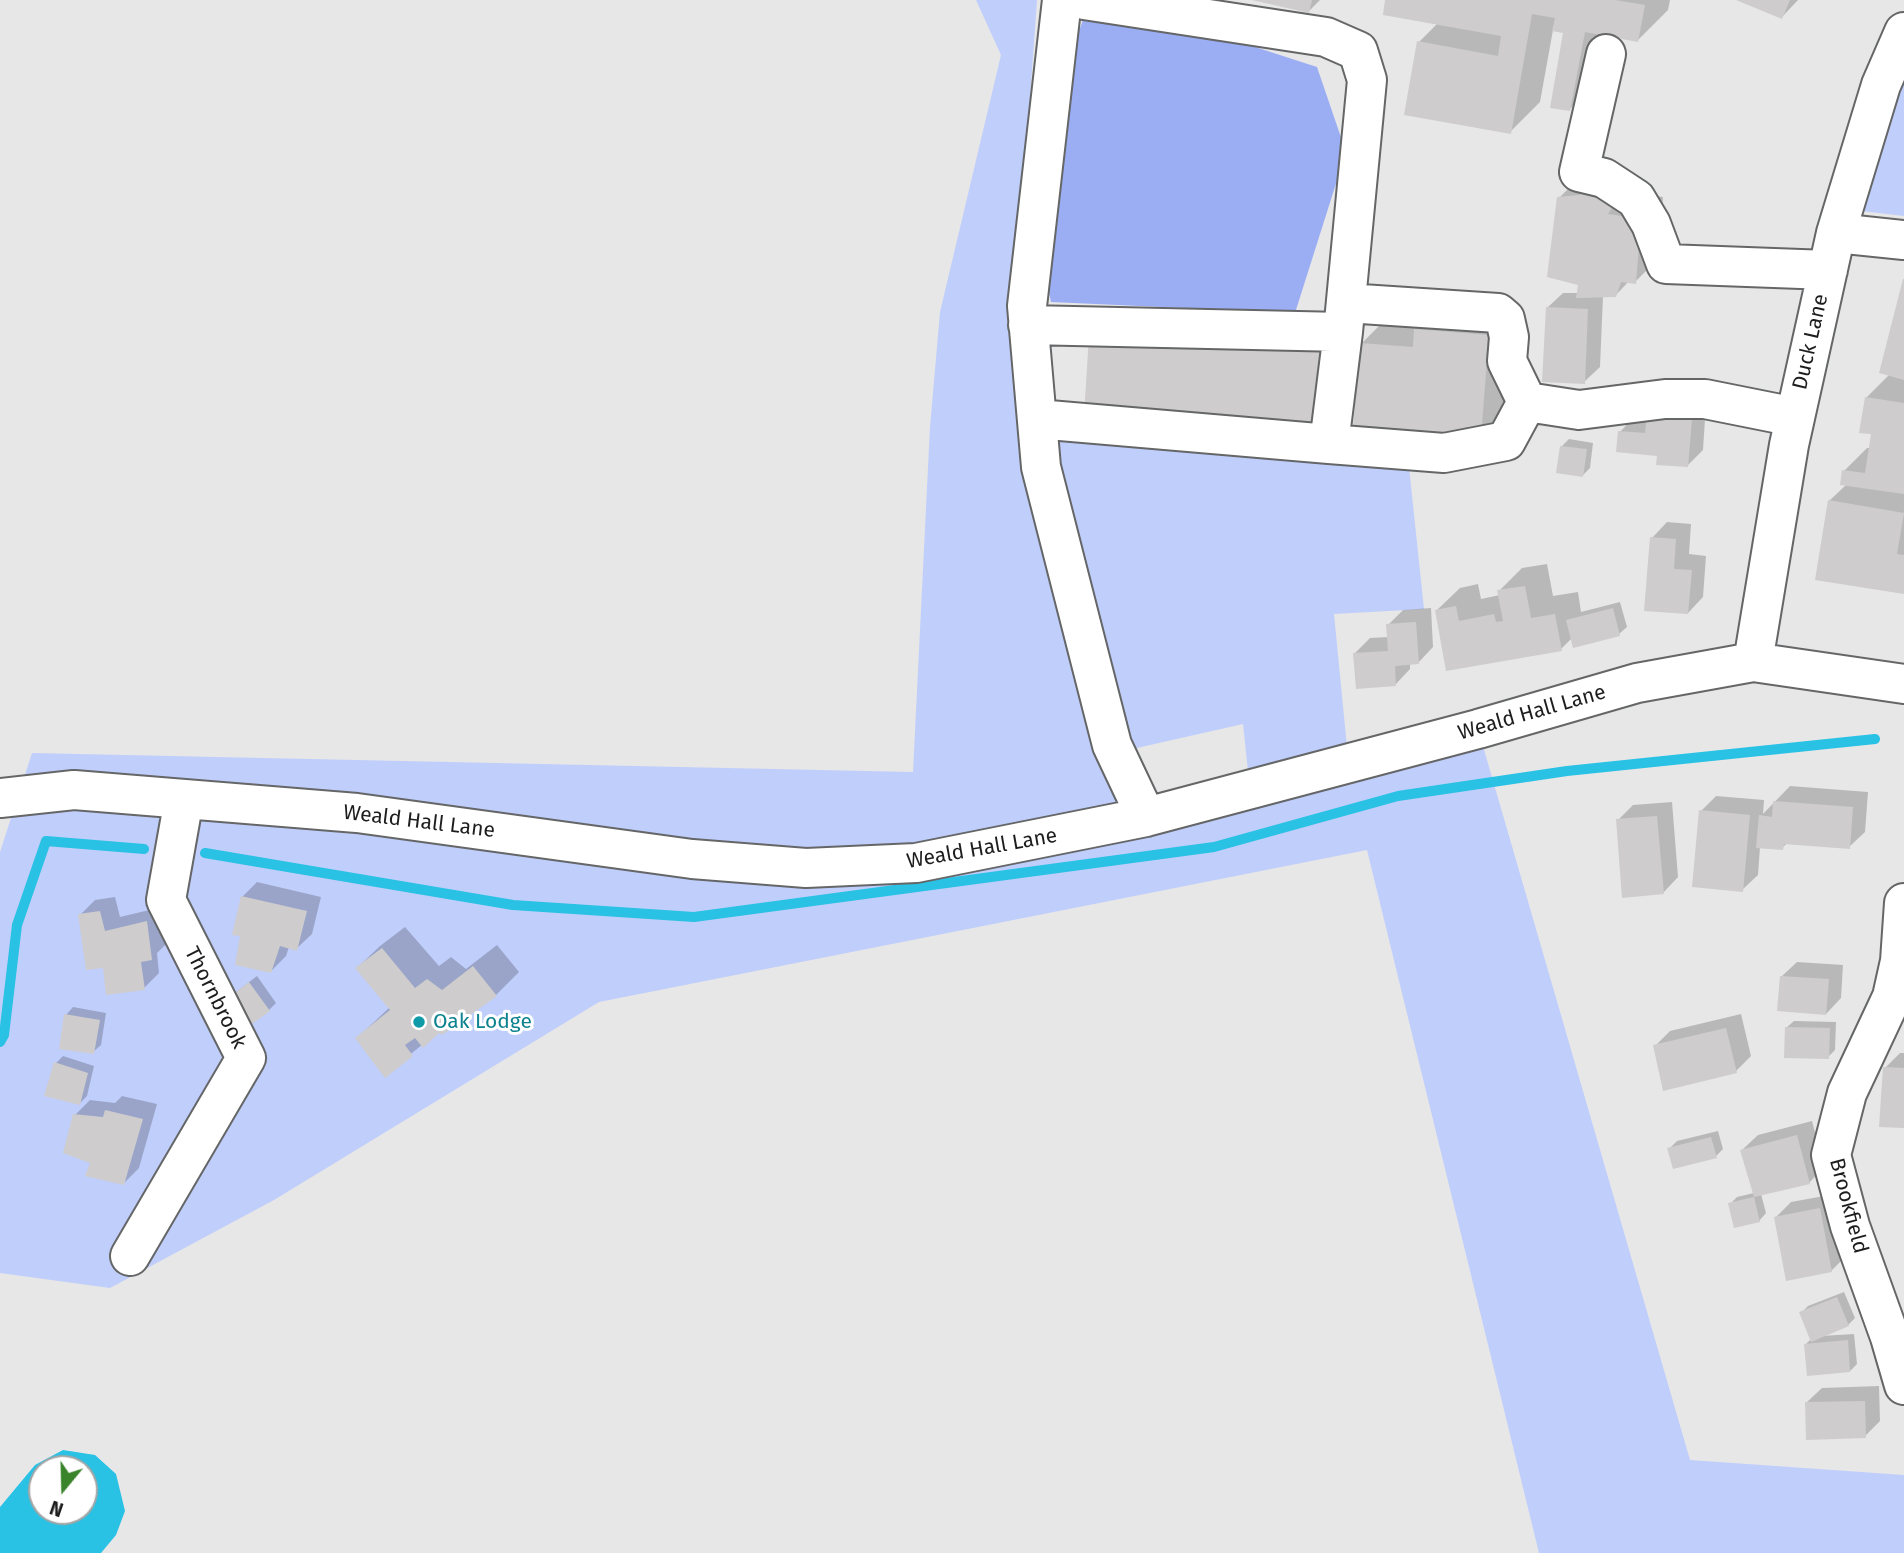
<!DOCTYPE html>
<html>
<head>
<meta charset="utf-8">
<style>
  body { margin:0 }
  #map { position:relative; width:1904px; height:1553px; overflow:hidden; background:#e7e7e8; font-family:"Fira Sans",sans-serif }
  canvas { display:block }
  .north { position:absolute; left:28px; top:1455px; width:70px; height:70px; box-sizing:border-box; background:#fff; border:2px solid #a5a5a5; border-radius:50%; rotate:199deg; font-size:19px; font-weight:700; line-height:28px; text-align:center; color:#1d1d1d }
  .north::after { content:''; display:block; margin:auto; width:24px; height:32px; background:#39832a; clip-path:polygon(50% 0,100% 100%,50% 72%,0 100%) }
</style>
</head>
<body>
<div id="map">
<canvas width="1904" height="1553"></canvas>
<div class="north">N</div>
</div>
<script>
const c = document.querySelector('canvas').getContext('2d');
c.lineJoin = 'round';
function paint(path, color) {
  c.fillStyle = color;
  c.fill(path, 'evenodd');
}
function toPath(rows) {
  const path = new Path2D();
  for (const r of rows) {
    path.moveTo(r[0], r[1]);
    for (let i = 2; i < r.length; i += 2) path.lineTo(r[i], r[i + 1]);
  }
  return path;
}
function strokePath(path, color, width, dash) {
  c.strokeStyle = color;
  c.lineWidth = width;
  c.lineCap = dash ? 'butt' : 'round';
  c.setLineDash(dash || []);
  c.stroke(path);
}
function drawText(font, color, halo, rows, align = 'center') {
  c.font = font + ' "Fira Sans",sans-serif';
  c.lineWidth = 6;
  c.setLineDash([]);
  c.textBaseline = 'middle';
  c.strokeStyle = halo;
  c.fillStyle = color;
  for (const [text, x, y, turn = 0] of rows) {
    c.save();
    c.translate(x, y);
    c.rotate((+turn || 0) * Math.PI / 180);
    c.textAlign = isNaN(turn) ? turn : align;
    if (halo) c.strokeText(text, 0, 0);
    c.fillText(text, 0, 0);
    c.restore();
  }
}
const green = toPath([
  [976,0,1037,0,1011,365,1066,627,1132,819,1478,729,1690,1460,1904,1475,1904,1553,1539,1553,1367,850,599,1002,274,1200,110,1288,0,1273,0,852,32,753,913,772,930,427,940,312,1001,55],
  [1904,47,1904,216,1853,210],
  [1051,438,1409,467,1424,609,1334,614,1347,747,1248,771,1243,724,1128,750]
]);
const forest = toPath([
  [1153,14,1317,67,1346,152,1295,313,1051,302,1038,243,1072,50,1083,20]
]);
const water = toPath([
  [63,1450,95,1455,116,1474,125,1511,116,1535,101,1553,0,1553,0,1507,35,1465],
  [42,1469,84,1469,84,1511,42,1511]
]);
const shadow = toPath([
  [1254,0,1320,0,1309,11],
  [1387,0,1670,0,1668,10,1638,40,1608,35,1599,79,1570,109,1566,32,1553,30,1540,102,1510,132,1419,42,1438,23],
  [1741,0,1798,0,1782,17],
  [1612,166,1627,168,1636,180,1629,192,1663,197,1658,259,1635,282,1629,281,1615,296,1603,296,1600,367,1584,382,1547,308,1563,293,1578,293,1580,284,1559,198,1582,175],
  [1904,282,1904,593,1829,501,1847,484,1844,471,1867,448,1870,448,1873,432,1866,398,1890,374],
  [1511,313,1503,412,1480,435,1361,344,1384,321],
  [1706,404,1703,450,1687,466,1620,432,1635,416],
  [1569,439,1593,443,1590,468,1583,475,1561,447],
  [1667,522,1691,524,1689,554,1706,556,1703,597,1688,613,1652,538],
  [1547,564,1553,596,1578,592,1581,612,1620,602,1627,627,1619,634,1572,638,1561,649,1447,669,1437,610,1460,588,1478,584,1481,599,1500,595,1499,591,1522,568],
  [1431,608,1433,647,1418,663,1410,663,1410,669,1395,685,1355,653,1370,638,1389,637,1388,625,1403,610],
  [1790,786,1868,792,1865,832,1849,847,1788,842,1782,848,1760,847,1758,875,1742,890,1701,811,1716,796,1764,800,1763,814],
  [1672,802,1678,877,1663,893,1618,820,1633,805],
  [257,882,321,897,312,934,296,949,289,947,286,956,271,971,242,935,242,897],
  [115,897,120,917,162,907,167,943,157,953,159,973,144,988,104,966,80,915,95,900],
  [405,927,439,966,451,957,466,969,497,945,519,972,496,995,442,1033,439,1031,385,1075,357,1038,390,1007,357,968,380,946],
  [1797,962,1843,965,1841,998,1826,1014,1781,977],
  [257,976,276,1003,269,1010,231,996],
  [73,1007,106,1013,101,1045,93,1052,66,1015],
  [1741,1014,1751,1056,1736,1071,1655,1046,1670,1031],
  [1794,1021,1836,1022,1835,1050,1828,1057,1786,1028],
  [1900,1053,1904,1053,1904,1127,1885,1068],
  [63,1056,94,1066,87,1096,80,1103,56,1063],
  [122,1096,157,1104,139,1168,124,1183,75,1115,90,1100,115,1103],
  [1812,1121,1824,1167,1809,1183,1761,1194,1766,1213,1759,1221,1730,1204,1737,1197,1754,1193,1742,1150,1758,1135],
  [1718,1131,1723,1149,1716,1156,1669,1149,1677,1141],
  [1835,1194,1846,1256,1831,1271,1776,1217,1791,1202],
  [1844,1292,1855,1318,1848,1325,1821,1336,1854,1334,1857,1364,1850,1371,1806,1344,1811,1339,1801,1313,1808,1306],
  [1879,1386,1880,1421,1865,1436,1806,1403,1822,1388]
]);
const stream = toPath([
  [205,853,513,905,694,917,1214,847,1398,796,1567,771,1875,739],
  [0,1042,4,1035,17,925,46,841,144,849]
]);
const building = toPath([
  [1252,0,1312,0,1309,13],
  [1385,0,1615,0,1645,5,1638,42,1585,32,1570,111,1550,108,1563,33,1552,31,1555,18,1532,14,1511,134,1404,115,1417,41,1498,56,1501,36,1383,15],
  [1736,0,1790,0,1782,19],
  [1588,188,1614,204,1608,214,1641,219,1636,284,1621,282,1616,297,1576,298,1578,285,1547,277,1557,197,1579,195],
  [1903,279,1904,279,1904,380,1879,373],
  [1546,307,1588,309,1585,384,1542,382],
  [1414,329,1489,335,1481,437,1353,427,1360,343,1413,347],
  [1089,336,1325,350,1321,429,1084,415],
  [1865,397,1904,403,1904,494,1840,485,1842,470,1865,473,1871,434,1859,433],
  [1647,415,1692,419,1688,467,1656,465,1657,456,1616,452,1618,431,1645,433],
  [1560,446,1587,449,1583,477,1556,473],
  [1828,500,1904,513,1897,554,1904,555,1904,594,1815,580],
  [1650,537,1676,539,1674,569,1692,570,1688,614,1644,611],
  [1525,586,1531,618,1555,614,1562,651,1446,671,1435,610,1456,606,1459,621,1494,614,1496,622,1503,621,1497,590],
  [1613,608,1620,636,1573,648,1566,620],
  [1416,622,1419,664,1395,666,1396,686,1356,689,1353,653,1388,651,1386,624],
  [1773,801,1853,807,1850,849,1784,844,1783,850,1756,848,1759,815,1772,817],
  [1699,810,1750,815,1743,892,1692,887],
  [1657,816,1664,894,1622,898,1616,819],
  [241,896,307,911,297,951,280,946,271,973,235,965,240,936,232,935],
  [100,911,105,931,147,921,152,960,141,962,145,990,106,995,103,968,86,970,78,914],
  [382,948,415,988,427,979,442,990,473,966,497,996,442,1035,439,1033,423,1048,415,1038,405,1045,413,1056,385,1078,355,1038,390,1010,355,968],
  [1780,976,1829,979,1826,1015,1777,1011],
  [249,982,270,1011,241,1032,222,1003],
  [64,1014,100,1020,94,1054,59,1049],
  [1785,1027,1830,1028,1829,1059,1784,1058],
  [1726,1028,1737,1073,1663,1091,1653,1045],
  [54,1062,88,1073,80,1105,44,1096],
  [1883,1067,1904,1068,1904,1128,1879,1127],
  [105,1110,143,1119,124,1185,85,1176,90,1163,63,1153,73,1114,103,1117],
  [1797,1135,1810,1184,1754,1197,1740,1150],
  [1711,1137,1717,1158,1673,1169,1667,1148],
  [1754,1197,1760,1222,1734,1228,1728,1203],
  [1820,1208,1832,1272,1786,1281,1774,1217],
  [1837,1297,1849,1326,1811,1342,1799,1312],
  [1848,1340,1850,1372,1807,1376,1804,1344],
  [1865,1401,1866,1438,1806,1440,1805,1402]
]);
const minor = toPath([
  [1062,0,1027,306,1041,467,1112,745,1146,817],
  [1084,0,1326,37,1358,51,1367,80,1343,332],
  [1606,54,1579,172,1604,178,1636,199,1651,224,1666,264,1828,270],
  [1836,233,1904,240],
  [1346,303,1498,313,1505,319,1509,337,1507,361,1527,402],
  [1028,325,1343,332,1329,444,1444,453,1506,441,1527,402],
  [1527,402,1579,410,1665,399,1705,399,1795,417],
  [1037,419,1329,444],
  [1753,662,1789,445,1836,233,1881,85,1904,32],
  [0,798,74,790,357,813,692,859,806,868,916,863,1146,817,1478,729,1637,683,1753,662,1904,684],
  [1904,903,1900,961,1892,997,1847,1093,1831,1155,1850,1226,1890,1337,1904,1385],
  [130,1256,246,1058,166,900,184,799]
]);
const markers = [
  [419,1022,7,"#0f9aa8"]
];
const streetNames = [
  ["Duck Lane",1811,342,-77],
  ["Weald Hall Lane",1532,713,-16],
  ["Weald Hall Lane",419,822,7],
  ["Weald Hall Lane",982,849,-10],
  ["Thornbrook",215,998,63],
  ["Brookfield",1848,1206,75]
];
const cultureNames = [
  ["Oak Lodge",433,1022]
];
paint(green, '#c0cefb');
paint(forest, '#9baef3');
paint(water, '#29c1e4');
paint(shadow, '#0003');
strokePath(stream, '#29c1e4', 10);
paint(building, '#cecccc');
strokePath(minor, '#656667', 42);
strokePath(minor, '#fff', 38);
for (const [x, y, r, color] of markers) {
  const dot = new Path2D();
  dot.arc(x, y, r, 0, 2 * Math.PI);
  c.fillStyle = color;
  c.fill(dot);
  strokePath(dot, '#fff', 2.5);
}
drawText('21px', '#1d1d1d', '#fff', streetNames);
drawText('21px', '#0d838f', '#fff', cultureNames, 'left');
</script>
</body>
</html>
